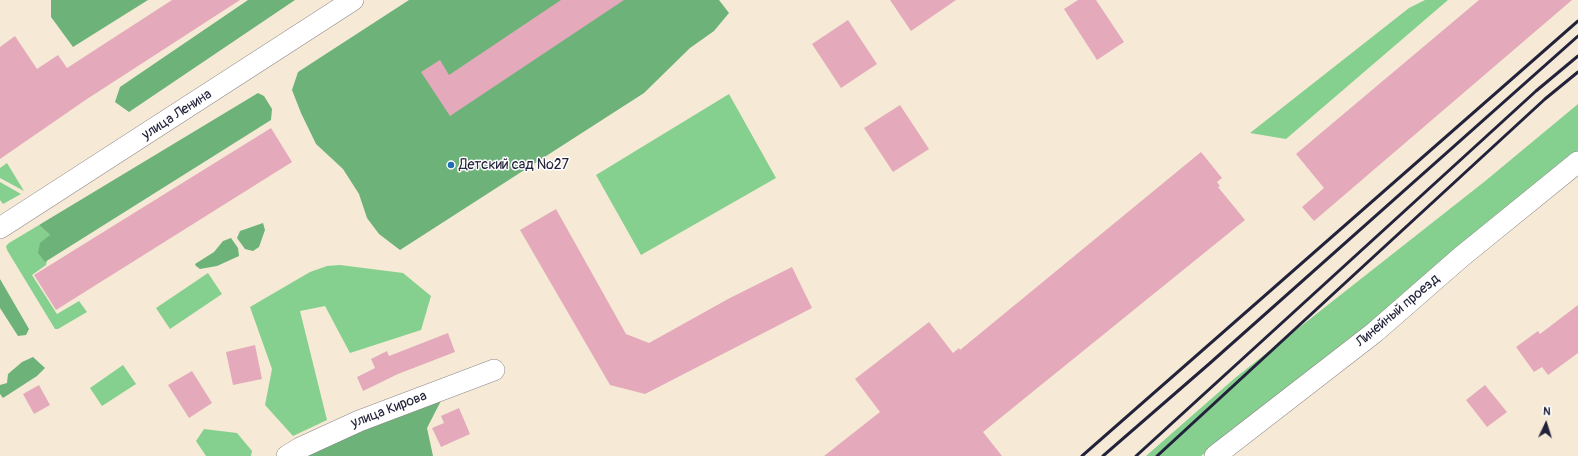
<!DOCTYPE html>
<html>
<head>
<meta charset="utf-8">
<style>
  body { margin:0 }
  #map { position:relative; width:1578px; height:456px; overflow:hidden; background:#f6ead6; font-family:Pangolin,sans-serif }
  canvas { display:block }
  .north { position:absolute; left:1526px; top:404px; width:40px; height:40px; -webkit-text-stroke:3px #fff; paint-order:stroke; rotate:4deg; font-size:11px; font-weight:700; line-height:16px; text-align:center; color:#22223b }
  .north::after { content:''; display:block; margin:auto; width:14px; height:18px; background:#22223b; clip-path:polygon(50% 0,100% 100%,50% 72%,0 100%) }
</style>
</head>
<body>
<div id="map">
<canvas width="1578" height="456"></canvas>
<div class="north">N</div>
</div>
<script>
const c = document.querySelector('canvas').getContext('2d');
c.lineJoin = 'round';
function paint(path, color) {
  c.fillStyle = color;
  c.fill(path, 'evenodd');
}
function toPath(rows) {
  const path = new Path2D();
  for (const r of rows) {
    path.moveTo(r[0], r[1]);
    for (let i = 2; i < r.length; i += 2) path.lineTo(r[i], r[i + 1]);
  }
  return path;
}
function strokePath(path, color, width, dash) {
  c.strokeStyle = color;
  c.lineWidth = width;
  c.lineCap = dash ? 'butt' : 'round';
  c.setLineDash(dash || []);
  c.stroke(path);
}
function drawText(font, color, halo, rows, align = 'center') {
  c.font = font + ' Pangolin,sans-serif';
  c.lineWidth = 3;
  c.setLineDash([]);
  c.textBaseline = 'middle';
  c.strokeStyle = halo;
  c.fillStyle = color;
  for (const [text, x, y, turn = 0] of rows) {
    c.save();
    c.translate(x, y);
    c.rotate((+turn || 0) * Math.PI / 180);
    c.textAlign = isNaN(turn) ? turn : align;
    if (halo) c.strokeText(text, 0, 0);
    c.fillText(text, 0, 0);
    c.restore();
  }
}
const green = toPath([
  [1425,0,1448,0,1286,139,1250,133,1409,8],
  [729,94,776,178,641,255,596,175],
  [1578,104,1578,151,1569,156,1334,353,1201,456,1146,456,1235,378,1484,182],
  [7,163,24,191,0,178,0,168],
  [0,182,21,194,3,204,0,200],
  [39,225,50,235,44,261,47,260,46,265,32,275,57,314,79,301,87,312,58,329,55,329,7,250,6,246,9,243],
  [340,265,403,273,431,296,421,330,350,353,325,306,300,311,327,420,293,436,265,405,272,369,250,307,310,272,327,266],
  [208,273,222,294,170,329,156,308],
  [123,365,136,384,102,406,90,388],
  [204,429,237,433,252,451,251,456,206,456,196,441]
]);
const forest = toPath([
  [51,0,148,0,73,47,51,17],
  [248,0,295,0,129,112,115,102,120,87],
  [409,0,719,0,729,13,714,31,690,48,644,93,400,250,379,234,367,218,359,194,343,169,316,144,301,113,292,90,298,72],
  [258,93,264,96,272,109,271,120,45,262,38,253,40,243,50,235,39,225],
  [263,223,265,230,259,247,253,251,245,249,237,238,240,231],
  [231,238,238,248,239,256,217,266,200,269,196,266,195,264,214,252,223,241],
  [0,279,29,329,26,335,18,336,0,308],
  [33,357,45,368,37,376,3,398,0,394,0,385,7,383,8,374,22,362],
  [445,393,427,428,433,456,299,456]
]);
const building = toPath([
  [172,0,240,0,87,99,0,159,0,47,15,36,37,69,58,55,67,68],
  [561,0,624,0,450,116,421,72,440,60,449,75],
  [890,0,956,0,911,31],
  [1078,0,1096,0,1124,42,1097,60,1064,9],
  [1479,0,1572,0,1314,221,1302,207,1324,188,1296,154],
  [848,20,877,64,841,88,812,44],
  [900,105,929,149,893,172,864,128],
  [271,128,292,162,56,310,34,275],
  [1201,152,1222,178,1217,182,1220,186,1218,187,1245,220,983,432,1002,456,824,456,880,412,855,379,929,322,953,353,959,348,960,350],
  [556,209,626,334,649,343,728,299,792,267,812,308,645,394,610,385,520,230],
  [1578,305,1578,353,1548,375,1542,367,1534,372,1516,347,1538,331,1540,334],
  [448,333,455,352,398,374,363,391,357,377,375,368,371,359,387,351,389,356],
  [255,345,262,379,233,385,226,352],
  [192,371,212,403,189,418,168,385],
  [39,385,50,405,34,414,23,394],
  [1485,385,1507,412,1487,427,1466,400],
  [459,408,470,434,441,447,432,428,444,423,441,416]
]);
const minor = toPath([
  [0,228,353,0],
  [287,456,300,448,359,421,494,370],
  [1215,456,1375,332,1461,257,1578,162]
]);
const rail = toPath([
  [1082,456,1578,21],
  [1103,456,1209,364,1578,36],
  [1136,456,1536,91,1578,56],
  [1157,456,1545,99,1578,72]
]);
const markers = [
  [451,165,4,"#1f6fb2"]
];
const streetNames = [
  ["улица Ленина",177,115,-33],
  ["Линейный проезд",1398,311,-40],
  ["улица Кирова",389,410,-21]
];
const poiNames = [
  ["Детский сад №27",459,165]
];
paint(green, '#85d08e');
paint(forest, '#6cb279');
paint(building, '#e4aabb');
strokePath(minor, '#8c8688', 22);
strokePath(minor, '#fff', 21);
strokePath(rail, '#22223b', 3);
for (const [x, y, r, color] of markers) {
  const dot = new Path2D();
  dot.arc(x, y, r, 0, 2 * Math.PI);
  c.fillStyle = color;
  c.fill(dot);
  strokePath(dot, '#fff', 1.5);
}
drawText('14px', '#22223b', '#fff', streetNames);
drawText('14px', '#22223b', '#fff', poiNames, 'left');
</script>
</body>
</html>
